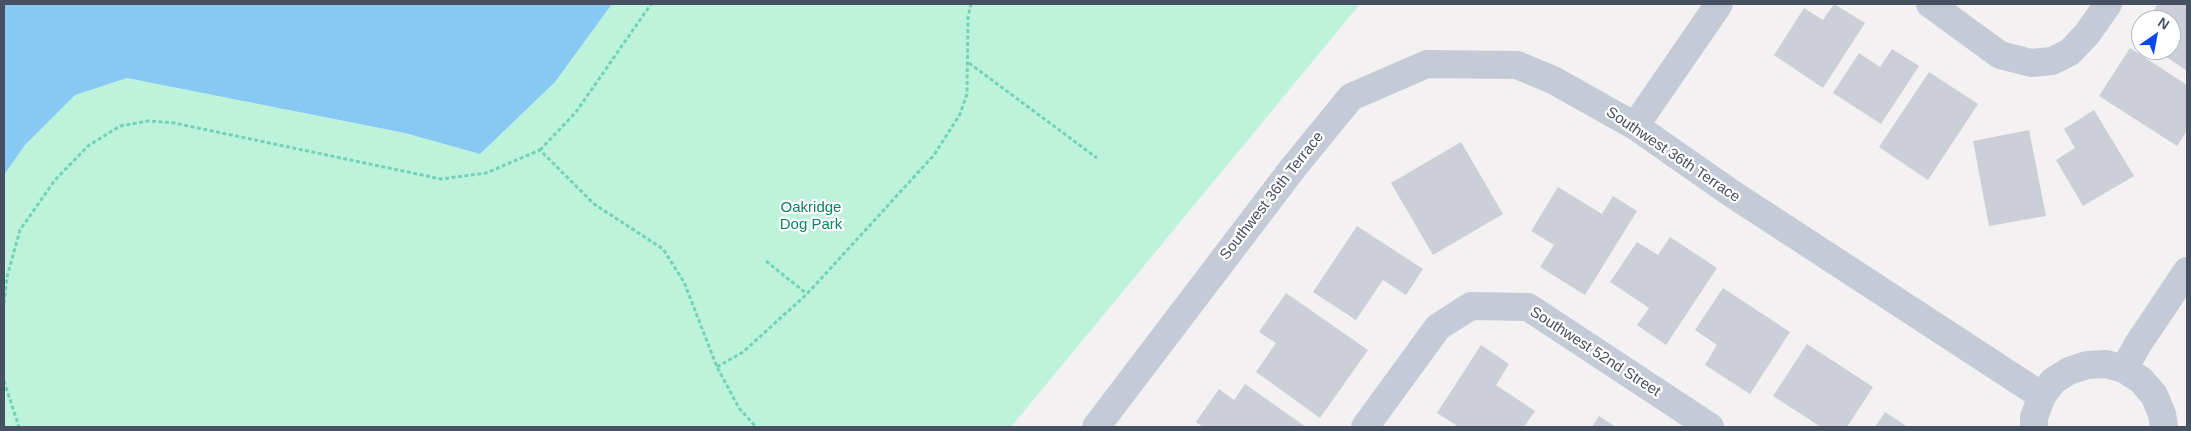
<!DOCTYPE html>
<html>
<head>
<meta charset="utf-8">
<style>
  body { margin:0 }
  #map { position:relative; width:2191px; height:431px; overflow:hidden; background:#f3f1f1; font-family:Helvetica,sans-serif }
  canvas { display:block }
  .frame { position:absolute; inset:0; border:5px solid #475060; pointer-events:none }
  .north { position:absolute; left:2131px; top:10px; width:50px; height:50px; box-sizing:border-box; background:#fff; border:1px solid #b5b9bf; border-radius:50%; rotate:33deg; font-size:14px; font-weight:700; line-height:20px; text-align:center; color:#475060 }
  .north::after { content:''; display:block; margin:auto; width:18px; height:22px; background:#0b48f3; clip-path:polygon(50% 0,100% 100%,50% 72%,0 100%) }
</style>
</head>
<body>
<div id="map">
<canvas width="2191" height="431"></canvas>
<div class="frame"></div>
<div class="north">N</div>
</div>
<script>
const c = document.querySelector('canvas').getContext('2d');
c.lineJoin = 'round';
function paint(path, color) {
  c.fillStyle = color;
  c.fill(path, 'evenodd');
}
function toPath(rows) {
  const path = new Path2D();
  for (const r of rows) {
    path.moveTo(r[0], r[1]);
    for (let i = 2; i < r.length; i += 2) path.lineTo(r[i], r[i + 1]);
  }
  return path;
}
function strokePath(path, color, width, dash) {
  c.strokeStyle = color;
  c.lineWidth = width;
  c.lineCap = dash ? 'butt' : 'round';
  c.setLineDash(dash || []);
  c.stroke(path);
}
function drawText(font, color, halo, rows, align = 'center') {
  c.font = font + ' Helvetica,sans-serif';
  c.lineWidth = 4.5;
  c.setLineDash([]);
  c.textBaseline = 'middle';
  c.strokeStyle = halo;
  c.fillStyle = color;
  for (const [text, x, y, turn = 0] of rows) {
    c.save();
    c.translate(x, y);
    c.rotate((+turn || 0) * Math.PI / 180);
    c.textAlign = isNaN(turn) ? turn : align;
    if (halo) c.strokeText(text, 0, 0);
    c.fillText(text, 0, 0);
    c.restore();
  }
}
const green = toPath([
  [612,4,1360,4,1011,427,4,427,4,175,25,145,75,94,127,78,405,133,480,154,555,82]
]);
const water = toPath([
  [4,4,612,4,555,82,480,154,405,133,127,78,75,95,25,145,4,175]
]);
const building = toPath([
  [1834,4,1865,23,1823,88,1774,55,1804,8,1823,20],
  [2158,4,2187,4,2187,71,2156,50,2171,50,2171,20,2147,20],
  [2130,48,2187,85,2187,131,2177,146,2099,96],
  [1892,49,1919,66,1881,124,1833,93,1859,53,1880,67],
  [1929,72,1978,104,1928,180,1879,147],
  [2094,110,2134,176,2083,206,2056,160,2075,148,2064,129],
  [2029,130,2046,216,1989,226,1973,141],
  [1461,142,1503,214,1433,255,1391,183],
  [1558,187,1602,214,1613,196,1637,211,1585,295,1540,267,1554,245,1531,231],
  [1357,226,1423,269,1406,295,1383,280,1356,320,1313,292],
  [1670,237,1717,268,1666,345,1637,325,1649,308,1610,282,1637,242,1658,255],
  [1723,288,1790,332,1750,394,1705,365,1717,345,1695,330],
  [1286,293,1368,350,1320,418,1256,372,1276,343,1259,332],
  [1807,344,1873,387,1847,427,1821,427,1773,396],
  [1481,345,1509,364,1496,385,1535,411,1524,427,1459,427,1437,413],
  [1245,384,1306,427,1203,427,1196,422,1219,389,1234,400],
  [1885,412,1908,427,1875,427],
  [1599,416,1616,427,1592,427]
]);
const path = toPath([
  [969,63,1097,158],
  [540,150,576,112,651,4],
  [766,261,807,294],
  [4,303,7,277,20,230,55,180,88,146,120,126,148,121,174,123,441,179,486,173,540,150,594,204,663,249,684,282,717,367,739,408,756,427],
  [717,367,743,352,807,294,934,155,960,114,967,94,968,17,971,4],
  [4,381,19,427]
]);
const minor = toPath([
  [1930,4,2000,55,2031,63,2052,61,2070,52,2087,34,2108,4],
  [1635,126,1719,4],
  [2124,369,2138,344,2187,271],
  [1096,427,1293,168,1351,97,1427,64,1517,65,1553,80,1635,126,1731,193,2042,396],
  [1365,427,1438,327,1471,306,1528,307,1710,427],
  [2034,427,2034,417,2042,396,2053,381,2069,371,2087,365,2106,364,2124,369,2141,380,2154,395,2162,414,2164,427]
]);
const streetNames = [
  ["Southwest 36th Terrace",1673,155,34],
  ["Southwest 36th Terrace",1272,196,-52],
  ["Southwest 52nd Street",1595,352,33]
];
const parkNames = [
  ["Oakridge",811,208],
  ["Dog Park",811,225]
];
paint(green, '#bdf3db');
paint(water, '#87c9f3');
paint(building, '#cccfd7');
strokePath(path, '#72d4b5', 3, [4, 2.5]);
strokePath(minor, '#c4cad6', 28);
drawText('15px', '#475060', '#fff', streetNames);
drawText('15px', '#10835e', '#fff', parkNames);
</script>
</body>
</html>
